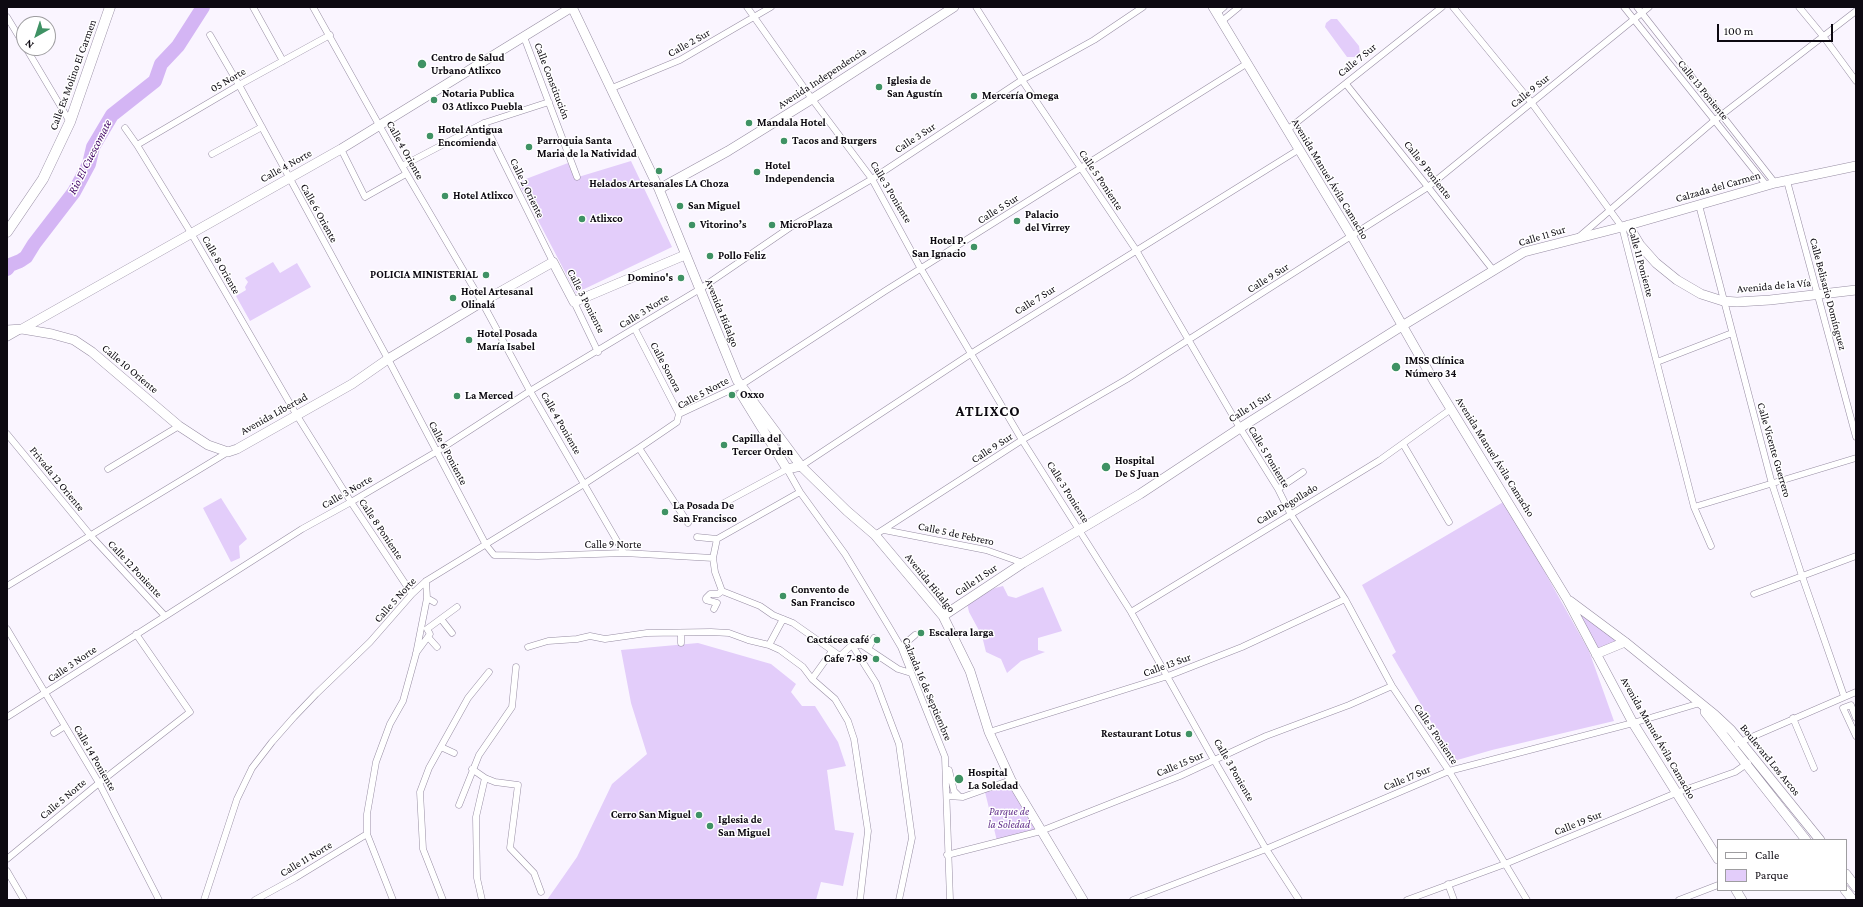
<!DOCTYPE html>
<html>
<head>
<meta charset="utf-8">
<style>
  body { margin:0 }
  #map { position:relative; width:1863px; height:907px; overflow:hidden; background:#faf5ff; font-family:"Crimson Pro",serif }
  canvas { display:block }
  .frame { position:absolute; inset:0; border:8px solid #0d0911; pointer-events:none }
  .legend { position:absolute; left:1717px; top:839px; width:130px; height:52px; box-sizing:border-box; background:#fff; border:1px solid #9e9da0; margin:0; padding:5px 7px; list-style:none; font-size:12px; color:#0d0911 }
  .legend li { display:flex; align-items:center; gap:8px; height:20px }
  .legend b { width:20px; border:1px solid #9e9da0 }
  .north { position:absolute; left:16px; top:16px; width:40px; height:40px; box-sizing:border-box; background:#fff; border:1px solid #9e9da0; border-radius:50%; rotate:219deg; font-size:11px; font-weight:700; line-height:16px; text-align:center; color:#0d0911 }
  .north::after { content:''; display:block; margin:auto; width:14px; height:18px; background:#3f9264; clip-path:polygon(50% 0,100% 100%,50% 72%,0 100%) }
  .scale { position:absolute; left:1717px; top:24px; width:116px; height:18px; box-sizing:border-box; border:2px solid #0d0911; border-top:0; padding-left:5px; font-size:12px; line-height:14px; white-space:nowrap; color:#0d0911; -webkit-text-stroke:3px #fff; paint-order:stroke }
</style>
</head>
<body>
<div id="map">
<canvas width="1863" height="907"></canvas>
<div class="frame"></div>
<ul class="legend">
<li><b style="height:5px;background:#fff"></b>Calle</li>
<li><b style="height:11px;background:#e3cdfa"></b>Parque</li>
</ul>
<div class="north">N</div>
<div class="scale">100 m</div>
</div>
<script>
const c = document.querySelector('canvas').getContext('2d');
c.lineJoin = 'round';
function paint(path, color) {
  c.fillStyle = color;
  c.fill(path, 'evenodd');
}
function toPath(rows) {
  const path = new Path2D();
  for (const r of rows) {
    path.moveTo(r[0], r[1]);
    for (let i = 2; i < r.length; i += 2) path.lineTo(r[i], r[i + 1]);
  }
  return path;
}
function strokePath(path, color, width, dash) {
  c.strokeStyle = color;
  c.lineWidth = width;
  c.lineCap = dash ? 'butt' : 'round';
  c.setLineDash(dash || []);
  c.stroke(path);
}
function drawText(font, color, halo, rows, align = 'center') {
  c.font = font + ' "Crimson Pro",serif';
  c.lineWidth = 3;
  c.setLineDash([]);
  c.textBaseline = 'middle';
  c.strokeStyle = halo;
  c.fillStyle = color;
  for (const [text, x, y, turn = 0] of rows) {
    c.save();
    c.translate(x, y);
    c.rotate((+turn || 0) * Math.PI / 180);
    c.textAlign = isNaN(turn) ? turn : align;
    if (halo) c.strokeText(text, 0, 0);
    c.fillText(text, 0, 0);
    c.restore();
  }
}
const green = toPath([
  [1331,19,1337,19,1359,46,1360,53,1357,57,1347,57,1325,27,1326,23],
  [631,161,672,247,576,293,518,182,568,163,575,178],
  [273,262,280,273,297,263,311,287,250,321,236,296,246,290,245,287,248,282,245,278],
  [221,498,247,539,239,546,240,558,231,562,203,508],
  [1505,501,1589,651,1614,721,1492,750,1454,761,1392,655,1396,652,1362,585],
  [1003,586,1008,596,1016,598,1043,587,1062,631,1038,638,1038,650,1045,652,1021,661,1007,673,1001,659,986,652,982,636,969,612,967,603,995,588],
  [1577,609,1617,642,1598,649],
  [698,643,771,664,796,684,791,692,802,706,815,706,838,742,846,766,827,770,835,830,854,833,843,886,821,882,816,900,547,900,577,857,612,784,647,754,631,703,621,650],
  [1009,784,1036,830,997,841,985,792]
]);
const river = toPath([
  [7,269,10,265,20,261,26,257,34,244,74,192,89,164,93,147,112,115,155,81,161,64,178,46,203,7]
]);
const street = toPath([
  [253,7,283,61],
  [313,7,402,166,482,302,530,391,624,553],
  [747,7,812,99,872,179,921,269,1022,440,1131,612,1214,760,1266,849,1299,900],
  [976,7,1022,80,1136,250,1240,428,1278,489,1290,513,1345,599,1392,686,1449,771,1527,900],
  [1453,7,1531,102,1622,227,1694,507,1711,546],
  [1624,7,1767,186],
  [1637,7,1775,183],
  [1799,7,1823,36,1856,81],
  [1217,13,1224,7],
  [7,17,24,45],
  [1222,21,1239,7],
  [210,35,239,85,388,359,486,545,494,555,538,556,624,553,713,558],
  [524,37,577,177],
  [26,48,70,122],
  [1346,84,1428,187,1493,270],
  [612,88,680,60,771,7],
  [484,123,553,262],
  [125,128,137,145,191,233,296,414,351,502,412,594],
  [1287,130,1442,7],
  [137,145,239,85,330,35],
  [341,149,365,197,406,174],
  [212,154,262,127],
  [402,166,484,123,549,102],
  [1787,181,1856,437],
  [1699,205,1772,484,1802,576,1844,696],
  [1580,236,1715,120,1856,11],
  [574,302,598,352],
  [635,329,679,414],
  [7,338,21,330],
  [1657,362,1732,333],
  [7,434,91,536,165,616],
  [1403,444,1449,522],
  [639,448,688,523],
  [801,466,972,353,1298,150],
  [108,469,179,426],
  [1278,489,1303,472],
  [724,503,787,469,800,492,845,554,888,625,901,647,945,757,950,900],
  [1694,507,1856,458],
  [884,530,986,550,1023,563],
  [875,535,1022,440,1127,379,1428,187,1649,7],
  [697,537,717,539,800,492],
  [717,539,713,558,715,572,722,591,760,606,773,615,793,623,840,656,852,645],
  [7,586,228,452],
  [1754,594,1856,556],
  [427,598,434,602],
  [714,609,717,603,706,600,706,598,710,594,718,594,722,591],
  [1131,612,1380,460,1451,409],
  [441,619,452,633],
  [7,629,99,783,159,900],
  [681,634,681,643],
  [428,637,437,647],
  [769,645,783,619],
  [852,645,876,683,899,744,912,838,899,900],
  [852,645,862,645,898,669,911,673],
  [528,647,548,641,577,639,590,636,605,639,647,633,711,632,729,633,748,640,769,645,780,650,803,667,812,679,835,699,848,721,854,739,868,831,860,900],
  [901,647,915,635],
  [868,649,874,638],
  [416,653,430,634,427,629,457,607],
  [812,679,832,651],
  [7,717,302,529,351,502,436,452,530,391,700,289,795,224,872,179,1022,80,1094,40,1143,7],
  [1793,718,1814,768],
  [1856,718,1851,705,1843,708,1856,736],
  [989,732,1168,676,1242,647,1345,599],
  [54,733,65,726],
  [1738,743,1856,692],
  [441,747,454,753],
  [472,769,485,778,495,782,518,785,510,848,534,873,541,892],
  [949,770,954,791,959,796],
  [948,796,963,797,1011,780],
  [459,805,479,755,512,707,516,667],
  [947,855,1041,831,1180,776,1266,736,1349,705,1392,686],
  [7,859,99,783,190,712,136,634],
  [7,871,24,900],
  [1448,884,1454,900],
  [204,900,237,799,252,768,272,742,294,717,316,694,370,642,412,594,426,581,584,484,639,448,677,422,679,414,741,385,885,291,1246,64],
  [255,900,295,878,367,834],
  [393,900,367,834,367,814,376,762,390,724,403,701,416,654,427,598,426,581],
  [443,900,423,849,420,792,429,768,468,698,489,672],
  [482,900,477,878,476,817,485,778],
  [1133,900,1266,849,1449,771,1633,723,1700,703],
  [1407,900,1505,864,1676,793,1735,772,1748,763],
  [1679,900,1718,885]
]);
const secondary = toPath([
  [572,7,659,189,737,380,801,466,847,511,875,535,943,616,970,671,989,732,1011,780,1083,900],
  [1213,7,1352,237,1435,383,1567,599,1633,723,1718,859],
  [659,189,728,151,812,99,954,7],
  [1628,225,1640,245,1656,263,1677,280,1701,294,1723,301,1737,302,1770,300,1856,290],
  [22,329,341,149,572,7],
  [7,330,22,329,52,334,74,340,92,352,179,426,208,445,228,452,237,449,352,384,388,359,482,302,553,262,574,302,685,255],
  [741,394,787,469,801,466],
  [1570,601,1625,642,1715,715,1731,730,1820,840],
  [943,616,1023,563,1140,494,1240,428,1402,326,1524,252,1622,227,1775,183,1856,166],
  [1596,654,1625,642],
  [1705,712,1806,840],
  [1846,874,1856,887],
  [1736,890,1742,900],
  [1845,890,1853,900]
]);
const primary = toPath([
  [7,232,43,179,70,122,110,7]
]);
const markers = [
  [422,64,5,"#3f9264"],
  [879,87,4,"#3f9264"],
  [974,96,4,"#3f9264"],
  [434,100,4,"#3f9264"],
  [749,123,4,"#3f9264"],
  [430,136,4,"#3f9264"],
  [784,141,4,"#3f9264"],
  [529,147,4,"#3f9264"],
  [659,171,4,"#3f9264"],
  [757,172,4,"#3f9264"],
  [445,196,4,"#3f9264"],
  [680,206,4,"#3f9264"],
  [582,219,4,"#3f9264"],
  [1017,221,4,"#3f9264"],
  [692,225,4,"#3f9264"],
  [772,225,4,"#3f9264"],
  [974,247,4,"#3f9264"],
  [710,256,4,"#3f9264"],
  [486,275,4,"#3f9264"],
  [681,278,4,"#3f9264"],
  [453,298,4,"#3f9264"],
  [469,340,4,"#3f9264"],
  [1396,367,5,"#3f9264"],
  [732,395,4,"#3f9264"],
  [457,396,4,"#3f9264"],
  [724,445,4,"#3f9264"],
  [1106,467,5,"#3f9264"],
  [665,512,4,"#3f9264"],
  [783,596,4,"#3f9264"],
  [921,633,4,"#3f9264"],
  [877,640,4,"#3f9264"],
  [876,659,4,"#3f9264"],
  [1189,734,4,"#3f9264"],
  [959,779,5,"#3f9264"],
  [699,815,4,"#3f9264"],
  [710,826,4,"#3f9264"]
];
const streetNames = [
  ["Calle 2 Sur",689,43,-29],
  ["Calle 7 Sur",1357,60,-39],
  ["Calle Ex Molino El Carmen",73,75,-70],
  ["Avenida Independencia",822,78,-33],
  ["05 Norte",228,80,-30],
  ["Calle Constitución",552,81,69],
  ["Calle 13 Poniente",1703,90,51],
  ["Calle 9 Sur",1530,91,-39],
  ["Calle 3 Sur",915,138,-33],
  ["Calle 4 Oriente",405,150,61],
  ["Calle 4 Norte",286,166,-29],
  ["Calle 9 Poniente",1428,170,52],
  ["Avenida Manuel Ávila Camacho",1330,179,59],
  ["Calle 5 Poniente",1101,180,56],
  ["Calzada del Carmen",1718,187,-16],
  ["Calle 2 Oriente",527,188,64],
  ["Calle 3 Poniente",891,192,59],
  ["Calle 5 Sur",998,209,-32],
  ["Calle 6 Oriente",319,213,61],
  ["Calle 11 Sur",1542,236,-17],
  ["Calle 11 Poniente",1641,262,75],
  ["Calle 8 Oriente",221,265,60],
  ["Calle 9 Sur",1268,278,-32],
  ["Avenida de la Vía",1774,286,-5],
  ["Calle Belisario Domínguez",1828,294,75],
  ["Calle 7 Sur",1035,300,-32],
  ["Calle 3 Poniente",586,301,63],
  ["Calle 3 Norte",644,311,-32],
  ["Avenida Hidalgo",722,313,68],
  ["Calle Sonora",666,367,62],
  ["Calle 10 Oriente",130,369,40],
  ["Calle 5 Norte",703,393,-28],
  ["Calle 11 Sur",1250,407,-32],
  ["Avenida Libertad",274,414,-29],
  ["Calle 4 Poniente",561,423,60],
  ["Calle 9 Sur",992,448,-33],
  ["Calle Vicente Guerrero",1774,450,74],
  ["Calle 6 Poniente",448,453,62],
  ["Calle 5 Poniente",1269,457,59],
  ["Avenida Manuel Ávila Camacho",1495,457,58],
  ["Privada 12 Oriente",57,479,51],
  ["Calle 3 Norte",347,492,-30],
  ["Calle 3 Poniente",1068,492,58],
  ["Calle Degollado",1287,504,-31],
  ["Calle 8 Poniente",381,529,56],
  ["Calle 5 de Febrero",956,534,12],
  ["Calle 9 Norte",613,545],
  ["Calle 12 Poniente",135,569,47],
  ["Calle 11 Sur",976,580,-34],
  ["Avenida Hidalgo",930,583,51],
  ["Calle 5 Norte",395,600,-48],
  ["Calle 3 Norte",72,664,-34],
  ["Calle 13 Sur",1167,665,-20],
  ["Calzada 16 de Septiembre",927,689,67],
  ["Calle 5 Poniente",1436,734,56],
  ["Avenida Manuel Ávila Camacho",1658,738,60],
  ["Calle 14 Poniente",95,758,60],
  ["Boulevard Los Arcos",1770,760,51],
  ["Calle 15 Sur",1180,764,-23],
  ["Calle 3 Poniente",1234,770,60],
  ["Calle 17 Sur",1407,778,-23],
  ["Calle 5 Norte",63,799,-40],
  ["Calle 19 Sur",1578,823,-22],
  ["Calle 11 Norte",306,859,-31]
];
const poiNames = [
  ["Centro de Salud",431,58],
  ["Urbano Atlixco",431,71],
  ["Iglesia de",887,81],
  ["San Agustín",887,94],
  ["Notaria Publica",442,94],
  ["03 Atlixco Puebla",442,107],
  ["Mercería Omega",982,96],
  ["Mandala Hotel",757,123],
  ["Hotel Antigua",438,130],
  ["Encomienda",438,143],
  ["Parroquia Santa",537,141],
  ["Maria de la Natividad",537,154],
  ["Tacos and Burgers",792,141],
  ["Hotel",765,166],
  ["Independencia",765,179],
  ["Helados Artesanales LA Choza",659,184,"center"],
  ["Hotel Atlixco",453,196],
  ["San Miguel",688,206],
  ["Palacio",1025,215],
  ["del Virrey",1025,228],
  ["Atlixco",590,219],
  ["Vitorino’s",700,225],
  ["MicroPlaza",780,225],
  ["Hotel P.",966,241,"right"],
  ["San Ignacio",966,254,"right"],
  ["Pollo Feliz",718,256],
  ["POLICIA MINISTERIAL",478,275,"right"],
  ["Domino's",673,278,"right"],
  ["Hotel Artesanal",461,292],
  ["Olinalá",461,305],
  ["Hotel Posada",477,334],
  ["María Isabel",477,347],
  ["IMSS Clínica",1405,361],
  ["Número 34",1405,374],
  ["Oxxo",740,395],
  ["La Merced",465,396],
  ["Capilla del",732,439],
  ["Tercer Orden",732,452],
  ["Hospital",1115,461],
  ["De S Juan",1115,474],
  ["La Posada De",673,506],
  ["San Francisco",673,519],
  ["Convento de",791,590],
  ["San Francisco",791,603],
  ["Escalera larga",929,633],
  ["Cactácea café",869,640,"right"],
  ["Cafe 7-89",868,659,"right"],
  ["Restaurant Lotus",1181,734,"right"],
  ["Hospital",968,773],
  ["La Soledad",968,786],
  ["Cerro San Miguel",691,815,"right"],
  ["Iglesia de",718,820],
  ["San Miguel",718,833]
];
const parkNames = [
  ["Parque de",1009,812],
  ["la Soledad",1009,825]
];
const waterNames = [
  ["Rio El Cuescomate",90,157,-63]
];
const districtNames = [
  ["ATLIXCO",988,411]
];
paint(green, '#e3cdfa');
strokePath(river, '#d4b5f4', 14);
strokePath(street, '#978da3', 7);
strokePath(secondary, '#978da3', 10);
strokePath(primary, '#978da3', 11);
strokePath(street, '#fff', 6);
strokePath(secondary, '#fff', 9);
strokePath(primary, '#fff', 10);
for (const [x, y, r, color] of markers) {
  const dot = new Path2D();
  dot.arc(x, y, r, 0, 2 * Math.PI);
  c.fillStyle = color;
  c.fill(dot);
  strokePath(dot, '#fff', 1.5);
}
drawText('11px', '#0d0911', '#fff', streetNames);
drawText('bold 11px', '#0d0911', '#fff', poiNames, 'left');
drawText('italic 11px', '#65338d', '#fff', parkNames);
drawText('italic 12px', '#410564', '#fff', waterNames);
c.letterSpacing = '1px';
drawText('bold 15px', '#0d0911', '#fff', districtNames);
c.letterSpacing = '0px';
</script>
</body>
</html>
